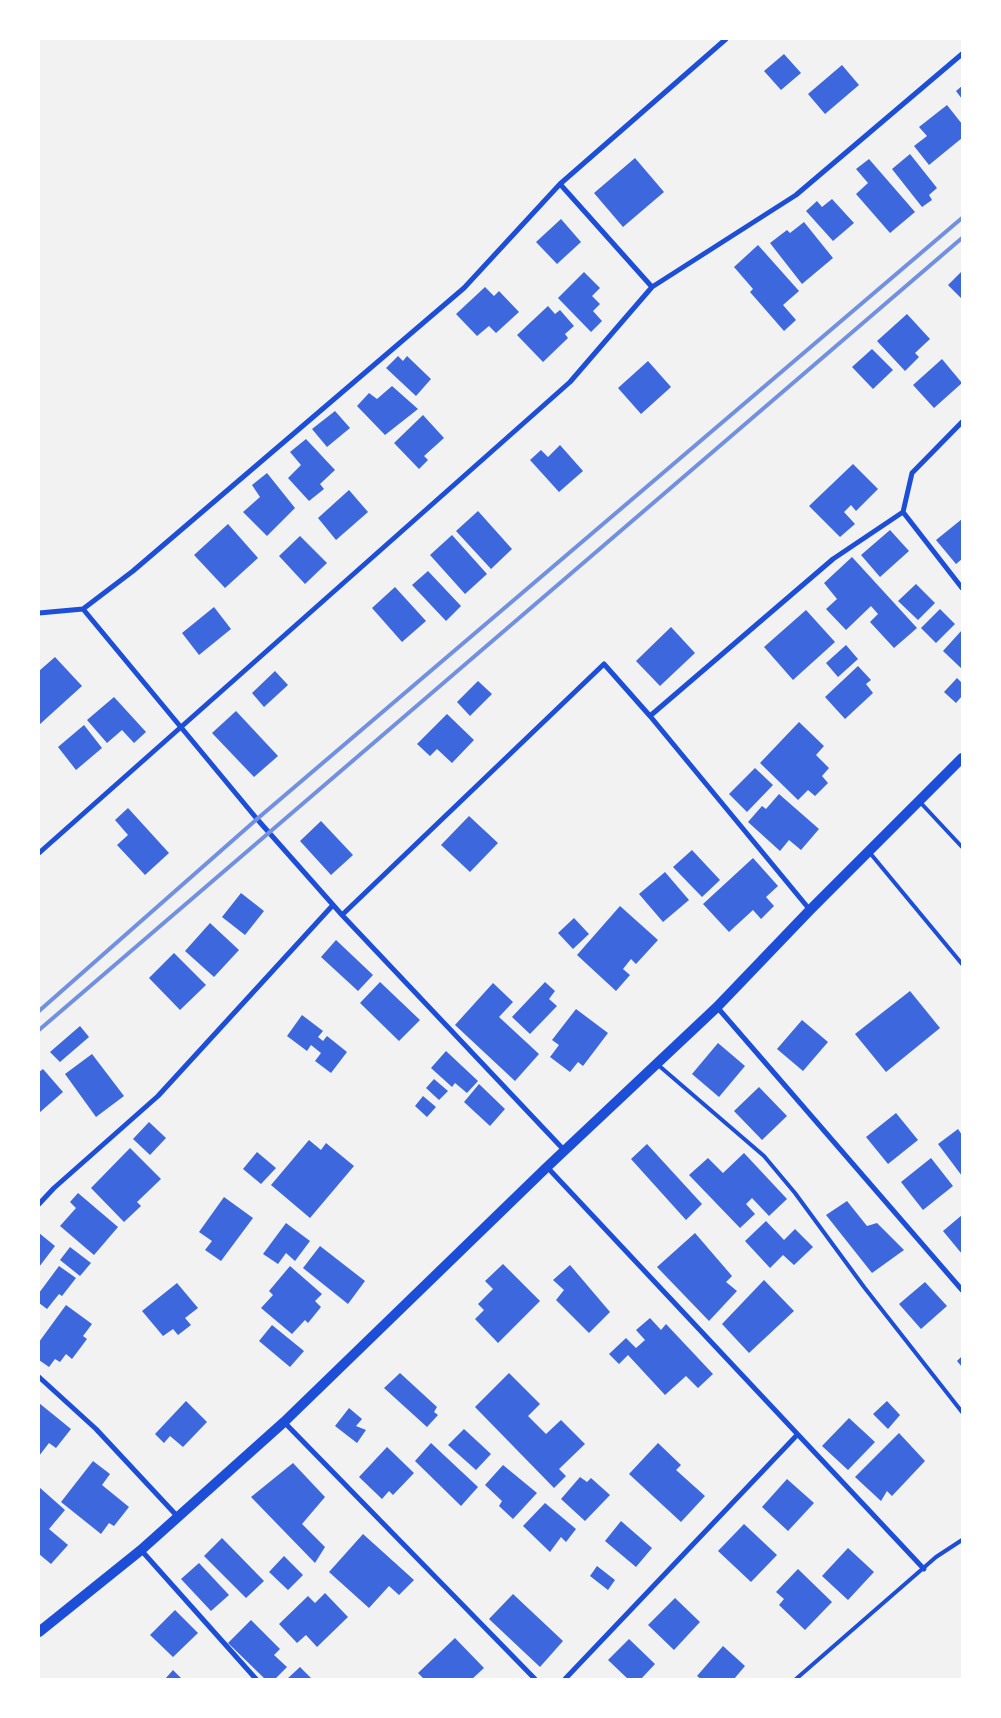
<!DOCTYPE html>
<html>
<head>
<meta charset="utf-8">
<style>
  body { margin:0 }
  #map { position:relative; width:1001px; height:1718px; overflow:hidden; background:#f2f2f2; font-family:Figtree,sans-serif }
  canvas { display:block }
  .frame { position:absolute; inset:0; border:40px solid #fff; pointer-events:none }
</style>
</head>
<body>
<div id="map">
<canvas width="1001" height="1718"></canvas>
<div class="frame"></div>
</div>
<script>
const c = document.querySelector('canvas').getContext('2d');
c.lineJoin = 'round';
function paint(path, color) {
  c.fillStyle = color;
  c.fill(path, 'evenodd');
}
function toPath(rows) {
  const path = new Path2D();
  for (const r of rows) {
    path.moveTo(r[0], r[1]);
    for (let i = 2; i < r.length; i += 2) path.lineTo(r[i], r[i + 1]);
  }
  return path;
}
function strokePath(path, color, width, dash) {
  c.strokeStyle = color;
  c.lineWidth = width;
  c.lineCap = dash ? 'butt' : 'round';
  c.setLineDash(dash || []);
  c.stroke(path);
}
const building = toPath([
  [784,54,801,73,781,90,764,71],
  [842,65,859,85,825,114,808,94],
  [962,86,962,99,956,91],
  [947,105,962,124,962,138,929,165,914,146,927,136,919,127],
  [910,154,937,188,929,195,932,200,922,207,892,169],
  [635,158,664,192,623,227,594,193],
  [869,159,915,212,890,233,856,194,868,183,856,169],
  [832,199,854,223,833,241,806,211,817,201,822,207],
  [561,219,581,242,557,264,536,242],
  [804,222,833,258,802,284,770,243,787,230,790,233],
  [758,245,799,291,783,305,796,320,784,331,750,292,753,289,734,267],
  [962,271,962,299,948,285],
  [584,272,600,288,592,296,600,304,593,311,602,321,591,332,558,298],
  [485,287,494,296,499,291,519,312,496,333,489,326,477,336,456,314],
  [548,306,555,314,560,310,574,326,565,334,568,338,543,362,517,335],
  [907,314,930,339,915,353,919,357,905,371,877,341],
  [872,349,893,370,873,389,852,367],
  [398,356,403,361,407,356,431,379,416,396,386,368],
  [942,359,962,383,934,408,913,385],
  [648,361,671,387,641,414,618,388],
  [392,386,418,409,385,435,357,406,369,393,377,399],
  [335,411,350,428,327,447,312,429],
  [423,415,444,438,424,456,428,460,419,469,394,443],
  [306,439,335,470,320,484,324,489,309,501,288,478,301,465,290,452],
  [560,445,583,471,559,492,530,460,541,450,548,457],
  [853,464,878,489,856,511,851,505,844,512,855,524,840,537,809,506],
  [267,473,295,508,267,536,243,512,260,497,252,485],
  [349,490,368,512,336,540,318,518],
  [478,511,512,549,491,569,456,531],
  [962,519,962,559,956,564,936,540],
  [228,524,258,558,225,588,194,555],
  [890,530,909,551,880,577,861,555],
  [452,535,487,574,465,594,430,555],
  [300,536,327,563,305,584,279,556],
  [852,557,917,628,894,648,870,622,878,614,871,606,846,630,826,609,837,599,824,583],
  [428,571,461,606,446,621,412,585],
  [916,584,935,603,918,620,898,601],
  [395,587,426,621,402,642,372,608],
  [214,607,231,629,199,655,182,633],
  [940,609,955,624,936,643,921,628],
  [806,610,835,642,793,680,764,647],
  [671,627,695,653,660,686,636,661],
  [962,630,962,669,943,651],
  [846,645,858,659,838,677,826,663],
  [55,657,82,686,39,725,39,671],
  [858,666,871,680,866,684,873,693,845,719,825,697],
  [275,671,288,685,264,707,252,693],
  [957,678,962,683,962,696,956,703,944,692],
  [478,681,492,694,470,716,457,702],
  [114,697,146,732,134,743,122,730,107,743,87,720],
  [236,711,278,756,254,777,212,733],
  [447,714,474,740,452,763,437,749,430,756,417,744],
  [799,722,824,746,816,755,829,768,822,776,828,783,815,796,808,790,798,800,760,763],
  [84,725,102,748,76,770,58,747],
  [755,768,773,785,747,812,729,794],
  [779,794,819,829,801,850,789,840,780,851,748,822,762,806,766,809],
  [128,808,169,853,145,875,117,845,128,835,115,820],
  [469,816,498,843,470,872,441,845],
  [321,821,353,855,331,875,300,841],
  [692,850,720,880,702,897,673,867],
  [753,858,778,886,766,897,774,906,761,919,753,910,729,932,703,904],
  [665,872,689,900,663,922,639,894],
  [241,893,264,911,245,935,222,917],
  [620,906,658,940,636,964,631,959,623,969,630,975,616,991,577,955],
  [574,918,589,934,573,949,558,933],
  [210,923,239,950,214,977,185,951],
  [336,940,373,975,358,991,321,957],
  [174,953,206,985,180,1010,149,978],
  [380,982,420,1020,399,1041,360,1003],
  [545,982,555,991,549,999,557,1006,530,1034,512,1017],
  [493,983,513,1002,499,1017,539,1054,515,1081,455,1025],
  [910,991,940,1028,886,1072,855,1034],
  [576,1009,608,1033,583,1066,578,1062,570,1072,550,1057,559,1045,552,1040],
  [302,1015,323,1031,318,1037,323,1041,327,1036,347,1052,331,1073,315,1061,321,1053,311,1045,307,1051,287,1036],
  [802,1020,828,1042,803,1071,777,1049],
  [80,1026,89,1037,60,1062,50,1052],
  [718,1043,745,1066,719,1097,692,1074],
  [446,1051,478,1081,467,1093,455,1083,452,1087,431,1068],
  [92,1054,124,1096,96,1117,65,1074],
  [43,1069,63,1092,39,1113,39,1072],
  [434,1079,448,1091,439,1100,426,1088],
  [479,1084,505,1109,490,1126,464,1102],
  [759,1087,787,1116,762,1140,734,1111],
  [423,1096,436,1107,427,1117,415,1106],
  [896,1113,918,1140,888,1164,866,1137],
  [149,1122,166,1138,150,1155,133,1139],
  [958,1129,962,1135,962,1176,938,1144],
  [309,1140,321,1150,326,1143,354,1166,310,1218,271,1185],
  [647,1144,702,1204,686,1220,631,1159],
  [130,1148,161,1179,137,1202,141,1206,124,1222,91,1188],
  [257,1152,276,1168,261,1184,243,1169],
  [744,1153,787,1199,769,1216,752,1198,746,1204,755,1214,740,1228,689,1175,708,1158,723,1173],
  [931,1158,953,1186,923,1210,901,1182],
  [78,1193,118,1227,94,1255,60,1226,76,1208,70,1202],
  [224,1197,253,1218,221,1261,205,1250,212,1241,199,1232],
  [847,1201,867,1226,877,1223,904,1250,872,1273,826,1215],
  [962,1215,962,1254,943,1231],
  [766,1221,784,1240,795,1229,813,1247,794,1265,783,1255,770,1268,745,1241],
  [286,1223,310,1241,295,1261,286,1253,278,1264,263,1254],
  [39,1233,55,1246,39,1267],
  [695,1233,732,1276,726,1282,737,1291,709,1321,657,1267],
  [320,1246,365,1281,348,1304,303,1268],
  [70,1247,91,1263,80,1276,60,1260],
  [503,1264,540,1301,498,1343,475,1319,484,1310,478,1304,493,1289,485,1281],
  [570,1265,610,1312,589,1333,556,1300,564,1290,553,1280],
  [59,1266,76,1278,62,1296,59,1294,47,1309,39,1303,39,1293],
  [290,1266,322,1294,315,1301,321,1307,308,1323,305,1320,292,1334,261,1308,273,1295,269,1291],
  [764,1280,794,1311,749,1353,722,1324],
  [925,1282,947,1306,921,1329,899,1304],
  [177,1283,198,1308,185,1318,191,1325,178,1335,173,1329,163,1336,142,1311],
  [66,1305,92,1324,83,1336,87,1339,72,1359,66,1354,60,1362,55,1359,49,1367,39,1360,39,1342],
  [650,1318,661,1330,666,1324,713,1374,698,1388,686,1376,665,1395,628,1355,619,1364,609,1354,626,1338,636,1348,645,1340,636,1330],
  [272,1325,304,1351,290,1367,259,1341],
  [962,1356,962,1367,957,1361],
  [400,1373,437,1407,434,1412,438,1415,427,1427,384,1388],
  [509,1373,540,1404,528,1416,546,1434,561,1420,585,1444,559,1469,566,1476,554,1488,475,1407],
  [186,1401,207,1422,183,1447,170,1436,164,1443,155,1434],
  [887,1401,900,1415,888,1429,873,1414],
  [39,1403,71,1429,56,1448,49,1443,39,1456],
  [349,1408,362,1419,356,1426,366,1430,357,1443,335,1426],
  [849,1418,875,1442,848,1470,822,1446],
  [464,1429,491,1454,476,1470,448,1445],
  [899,1433,925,1461,892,1496,887,1491,881,1501,855,1477],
  [431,1443,478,1487,461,1506,415,1461],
  [658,1443,681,1465,676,1470,705,1496,681,1522,629,1474],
  [387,1447,414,1473,393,1495,389,1491,382,1499,359,1477],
  [93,1461,110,1474,102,1485,129,1507,114,1526,109,1523,101,1534,61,1502],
  [293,1463,325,1497,302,1524,325,1547,315,1563,251,1497],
  [503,1465,537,1493,513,1519,499,1506,502,1501,485,1485],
  [580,1477,587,1482,591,1478,610,1495,585,1521,561,1499],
  [787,1479,814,1503,788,1531,762,1507],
  [39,1487,65,1510,49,1529,68,1545,51,1564,39,1554],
  [545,1503,576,1529,566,1542,561,1537,550,1552,523,1526],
  [621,1521,652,1548,636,1567,605,1541],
  [744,1524,777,1555,751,1582,718,1551],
  [363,1534,414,1580,399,1595,389,1586,369,1608,329,1572],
  [222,1538,264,1581,246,1598,204,1556],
  [848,1548,874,1572,848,1600,822,1576],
  [284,1556,303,1575,288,1590,269,1572],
  [199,1563,229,1595,211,1611,181,1579],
  [597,1566,615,1580,608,1590,590,1576],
  [798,1569,832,1602,805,1630,779,1605,784,1599,776,1592],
  [325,1593,348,1617,317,1647,306,1635,297,1643,279,1624,308,1596,315,1603],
  [513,1594,563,1641,540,1667,489,1619],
  [675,1598,700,1622,674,1650,648,1625],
  [175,1610,198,1633,173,1657,150,1635],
  [251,1620,280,1649,274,1655,287,1667,275,1679,265,1679,228,1643],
  [455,1638,484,1668,472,1679,424,1679,418,1673],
  [629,1639,655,1664,641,1679,628,1679,608,1660],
  [723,1646,745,1666,734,1679,701,1679,697,1676],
  [300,1667,312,1679,287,1679],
  [173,1670,182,1679,165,1679]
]);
const service = toPath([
  [919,801,962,847],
  [870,853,962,964],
  [657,1064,764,1156,795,1193,864,1287,962,1412],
  [796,1679,936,1557,962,1540]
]);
const minor = toPath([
  [560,184,652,287],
  [903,512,962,588],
  [83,609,257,819,342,915,564,1150],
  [39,613,83,609,133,571,464,288,560,184,726,39],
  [650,716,810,910],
  [39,853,570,382,652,287,796,195,962,54],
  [342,915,604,664,650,716,833,559,903,512,912,473,962,422],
  [717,1007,962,1290],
  [547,1167,924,1569],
  [39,1204,54,1188,158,1096,333,905],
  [39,1377,96,1429,178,1517],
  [284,1422,535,1679],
  [141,1550,256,1679],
  [565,1679,797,1435]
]);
const secondary = toPath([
  [39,1632,141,1550,284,1422,547,1167,717,1007,810,910,962,758]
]);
const rail = toPath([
  [39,1011,257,819,962,218],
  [39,1030,962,238]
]);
paint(building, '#3d67dc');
strokePath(service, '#1d4ed8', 4);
strokePath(minor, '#1d4ed8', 5);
strokePath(secondary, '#1d4ed8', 10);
strokePath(rail, '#7290e2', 4);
</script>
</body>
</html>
